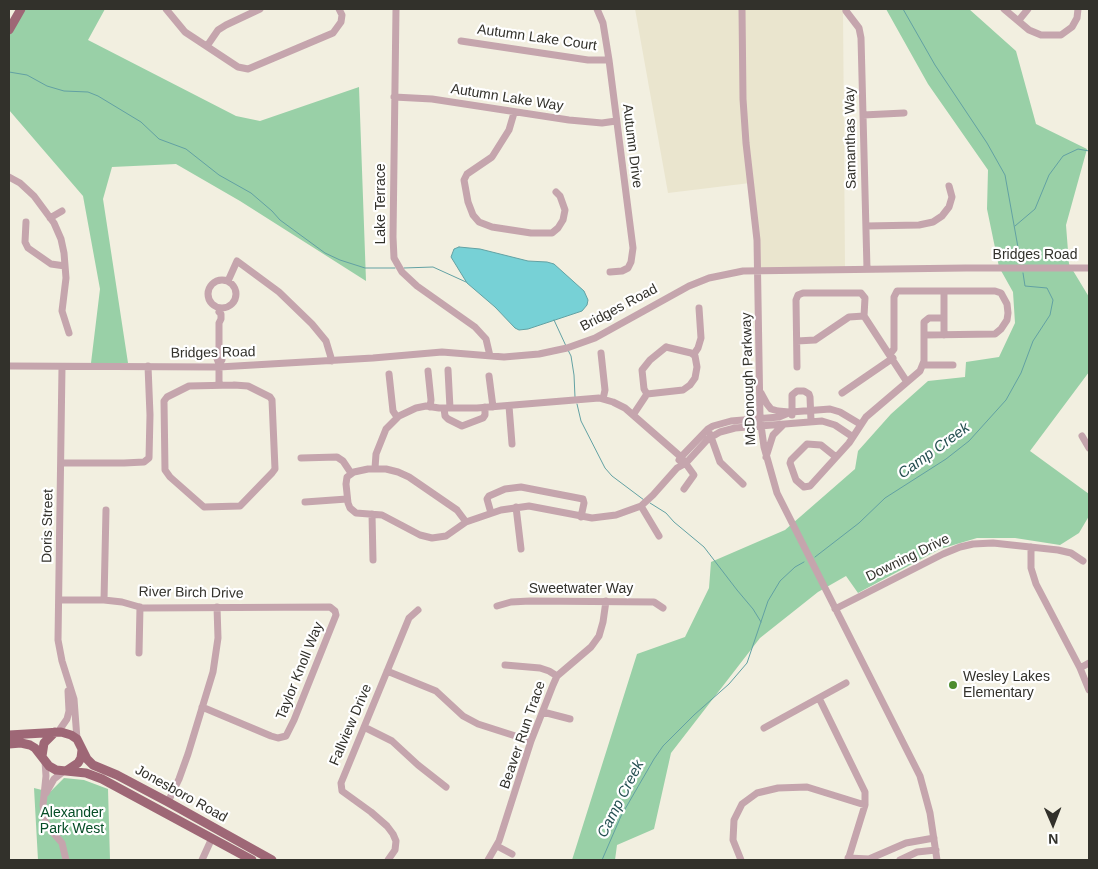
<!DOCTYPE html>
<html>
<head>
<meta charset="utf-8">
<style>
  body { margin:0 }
  #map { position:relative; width:1098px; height:869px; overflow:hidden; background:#f2efe0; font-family:Helvetica,sans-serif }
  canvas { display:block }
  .frame { position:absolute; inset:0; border:10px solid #32312b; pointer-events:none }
  .north { position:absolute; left:1028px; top:799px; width:50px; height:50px; -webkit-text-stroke:4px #fff; paint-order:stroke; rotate:179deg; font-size:14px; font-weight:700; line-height:20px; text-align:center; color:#32312b }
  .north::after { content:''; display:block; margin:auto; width:18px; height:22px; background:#32312b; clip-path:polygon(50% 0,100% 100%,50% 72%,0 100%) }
</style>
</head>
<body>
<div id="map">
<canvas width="1098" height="869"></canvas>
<div class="frame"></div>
<div class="north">N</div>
</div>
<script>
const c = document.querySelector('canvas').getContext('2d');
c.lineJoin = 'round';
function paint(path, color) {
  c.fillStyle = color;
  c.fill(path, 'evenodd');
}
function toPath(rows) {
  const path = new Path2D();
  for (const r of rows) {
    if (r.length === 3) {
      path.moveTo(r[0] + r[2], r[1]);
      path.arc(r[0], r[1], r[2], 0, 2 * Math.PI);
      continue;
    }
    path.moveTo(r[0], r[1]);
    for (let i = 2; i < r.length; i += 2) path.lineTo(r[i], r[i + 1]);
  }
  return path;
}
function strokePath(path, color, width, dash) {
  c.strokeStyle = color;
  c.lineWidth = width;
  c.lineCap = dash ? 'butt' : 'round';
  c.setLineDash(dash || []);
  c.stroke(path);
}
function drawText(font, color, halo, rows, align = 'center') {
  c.font = font + ' Helvetica,sans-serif';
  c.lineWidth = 4.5;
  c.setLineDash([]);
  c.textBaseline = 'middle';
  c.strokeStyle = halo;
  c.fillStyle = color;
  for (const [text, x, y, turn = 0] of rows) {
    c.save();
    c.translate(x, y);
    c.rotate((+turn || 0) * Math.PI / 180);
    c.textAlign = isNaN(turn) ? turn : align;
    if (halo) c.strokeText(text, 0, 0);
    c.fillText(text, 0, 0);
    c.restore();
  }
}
const built = toPath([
  [635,9,843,9,845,269,759,270,750,183,668,193]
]);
const green = toPath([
  [21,9,105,9,88,40,236,116,260,121,359,87,366,281,240,201,176,164,112,167,103,199,128,363,91,363,100,289,83,196,9,110,9,28],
  [886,9,969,9,1016,51,1036,124,1087,149,1066,225,1069,264,1089,297,1089,372,1030,451,1089,494,1089,516,1079,533,1060,545,1015,538,977,538,940,549,858,593,846,576,818,592,760,638,671,753,654,829,617,845,615,860,572,860,637,654,685,637,709,588,711,562,785,530,855,469,858,451,891,414,928,381,965,377,966,362,999,357,1015,323,1013,292,999,267,987,209,988,170,928,84],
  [64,778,84,780,108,789,110,860,38,860,34,788,50,792]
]);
const water = toPath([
  [459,247,480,249,528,261,547,262,554,264,584,291,588,300,587,305,582,311,528,329,519,330,515,328,495,307,467,283,451,257,454,249,459,247]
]);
const stream = toPath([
  [903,9,935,65,987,143,1005,175,1021,264],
  [9,72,27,75,47,86,64,91,88,92,98,96,141,122,159,139,186,149,219,175,251,193,272,211,280,220,325,253,340,260,365,268,395,268],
  [1015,226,1035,209,1049,175,1063,156,1078,149,1089,151],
  [404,268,433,267,466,282],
  [554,320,566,346],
  [568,350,571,356,574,375,575,397],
  [577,404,581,421,605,468,612,476,644,500],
  [650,503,666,513,674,522,704,547,737,590,753,609,761,622],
  [815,557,859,523,885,498,946,459,969,441,1006,400,1021,373,1033,341,1050,315,1053,300,1047,288,1025,286,1023,273],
  [602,860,621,816,654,759,663,746,694,715,729,684,747,663,768,601,780,581,795,567,804,562]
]);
const minor = toPath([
  [166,9,185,32,238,67,248,69,333,33,341,22,342,15,339,9],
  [396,9,393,237,394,258,402,272,417,286,475,327,486,339,490,356],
  [597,9,603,23,609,60,633,248,631,262,628,268,622,271,610,272],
  [742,9,743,99,746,143,757,240,760,418,764,447,777,493,920,776,930,813,937,860],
  [1004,9,1029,30,1041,35,1061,35,1072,27,1077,18,1078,9],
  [846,11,859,28,861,38,867,269],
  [1019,20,1028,9],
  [461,41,588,60,609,60],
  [207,46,218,30,226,25,260,9],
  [394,97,432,99,569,120,602,123,616,121],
  [514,113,509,130,492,157,467,174,464,180,468,202,473,215,479,222,492,227,531,233,552,233,558,228,563,220,565,210,560,196,556,192],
  [863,115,904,113],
  [9,177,20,183,34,196,54,223,61,239,64,253,66,278,62,311,69,333],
  [50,218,62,211],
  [26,222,25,242,28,248,51,264,65,266],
  [866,226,919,225,933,222,942,216,949,207,952,197,949,186],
  [222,294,14],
  [228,281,237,261,279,292,312,324,326,341,332,361],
  [944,291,944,335],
  [797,341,815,340,849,317,864,316,907,382],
  [666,347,691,353,695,356,697,367,695,378,690,385,683,390,647,394,644,389,642,370,650,360,666,347],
  [601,353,605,390,603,399],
  [219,354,222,356,222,360,219,364,219,385],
  [694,354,698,348,701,338,699,308],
  [890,354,894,349,894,297,897,291,995,291,1001,293,1007,304,1008,313,1007,320,1001,329,995,334,924,335],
  [219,364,216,356,219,354,219,323,221,319,221,314,219,312],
  [923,365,953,365],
  [9,366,219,367,373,358,442,352,504,357,539,354,567,348,595,338,689,286,709,278,743,271,966,268,1089,268],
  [62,367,58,640,62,661,74,699,77,739],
  [797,367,796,300,798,295,803,293,861,293,865,298,864,316],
  [448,370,450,408],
  [428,371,431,400,430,407],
  [389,374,393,411,397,417],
  [489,376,493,407],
  [234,385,248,386,270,397,272,400,275,469,272,473,240,506,204,507,170,477,165,470,164,401,167,397,189,386,234,385],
  [761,393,767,404,771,409,778,411,789,412],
  [842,393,893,358],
  [509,406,512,444],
  [444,408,445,416,448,419,462,426,483,418,485,415,485,407],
  [633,415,647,394],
  [792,415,792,395,797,391,804,391,809,394,810,397,811,421],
  [710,434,720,462,743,484],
  [1082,436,1089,448],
  [766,457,773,435,783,425],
  [836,457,821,445,807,444,791,460,790,463,796,480,804,487,810,486,849,443,866,417,920,371,924,361,924,322,929,318,944,318],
  [301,458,337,457,343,461,351,473],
  [679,460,681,457,708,429,713,426,731,421,779,417,791,412,830,409,840,412,860,424],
  [61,463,124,463,144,462,149,458,150,415,148,366],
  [375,468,376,454,386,429,399,416,416,408,426,406,439,408,477,408,599,398,613,402,625,408,681,457,694,475,684,489],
  [305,502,347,499],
  [641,506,659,536],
  [516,507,521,549],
  [491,513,487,499,489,496,505,489,521,487,583,499,584,503,581,517],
  [372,514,373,560],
  [466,522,446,536,432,538,420,535,382,515,356,513,350,508,348,503,346,484,347,477,354,472,368,469,386,469,398,472,409,477,457,510,466,522,501,510,529,506,592,518,616,515,641,506,653,495,677,468,686,463,708,439,720,432,735,428,822,421,835,425,853,437],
  [1031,547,1031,568,1036,584,1080,668,1089,690],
  [59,600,104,600,122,602,143,608,330,607,335,611,336,615,294,720,286,736,278,738,271,736,202,707],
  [104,600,106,510],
  [497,606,511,602,530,601,654,602,663,608],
  [835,609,943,554,960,547,973,544,993,543,1058,550,1071,553,1083,561],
  [139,653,140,607],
  [505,665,540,668,549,671,557,676],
  [1080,668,1089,663],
  [387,671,436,691,463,716,478,724,531,741],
  [819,698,865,792,865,805,848,860],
  [543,712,570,719],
  [364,727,392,741,418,765,446,787],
  [764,728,846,683],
  [58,732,67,719,69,711,68,691],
  [45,761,46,776,43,805,45,820,49,828,62,843,66,860],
  [46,793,54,779,64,771],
  [168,802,179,779,188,754,213,672,218,638,217,607],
  [497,846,512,854],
  [848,858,869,859,906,843,934,838],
  [202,860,212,838],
  [388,860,395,850,396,841,393,834,387,826,371,812,342,791,341,783,409,618,418,610],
  [488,860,499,841,531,741,553,685,557,676,591,647,599,636,603,622,606,601],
  [741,860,733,840,734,820,742,804,757,793,778,788,807,787,865,805],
  [900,860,917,852,936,850]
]);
const major = toPath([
  [9,30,21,9],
  [9,735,61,732,71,735,77,739,87,759,93,765,117,775,168,802,272,860],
  [9,744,21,743,30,745,35,748,49,766,56,770,86,773,102,779,252,860],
  [42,756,44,743,55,732],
  [66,771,78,763,81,758,82,750]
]);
const markers = [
  [953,685,5,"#4e8d2f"]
];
const streetNames = [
  ["Autumn Lake Court",537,38,8],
  ["Autumn Lake Way",507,98,9],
  ["Samanthas Way",851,138,-91],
  ["Autumn Drive",632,146,83],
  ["Lake Terrace",381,204,-90],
  ["Bridges Road",1035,255],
  ["Bridges Road",619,308,-28],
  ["Bridges Road",213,353,-1],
  ["McDonough Parkway",749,379,-92],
  ["Doris Street",48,526,-89],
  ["Downing Drive",908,558,-26],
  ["Sweetwater Way",581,589],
  ["River Birch Drive",191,593,1],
  ["Taylor Knoll Way",300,671,-68],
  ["Fallview Drive",351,725,-67],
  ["Beaver Run Trace",523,735,-71],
  ["Jonesboro Road",181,794,29]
];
const poiNames = [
  ["Wesley Lakes",963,677],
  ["Elementary",963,693]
];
const parkNames = [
  ["Alexander",72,813],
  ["Park West",72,829]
];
const waterNames = [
  ["Camp Creek",934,451,-36],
  ["Camp Creek",621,799,-63]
];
paint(built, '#eae5ce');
paint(green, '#99d0a7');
paint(water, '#77d1d6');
strokePath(water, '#62a1a3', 1);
strokePath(stream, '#62a1a3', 1);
strokePath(minor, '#c5a5ad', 7);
strokePath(major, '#9e6776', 9);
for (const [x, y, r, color] of markers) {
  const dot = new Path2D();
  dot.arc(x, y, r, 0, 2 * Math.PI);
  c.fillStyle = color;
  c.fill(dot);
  strokePath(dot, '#fff', 2);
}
drawText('14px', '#32312b', '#fff', streetNames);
drawText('14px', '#32312b', '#fff', poiNames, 'left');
drawText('14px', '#054d26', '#fff', parkNames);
drawText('italic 15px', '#265052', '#fff', waterNames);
</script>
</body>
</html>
